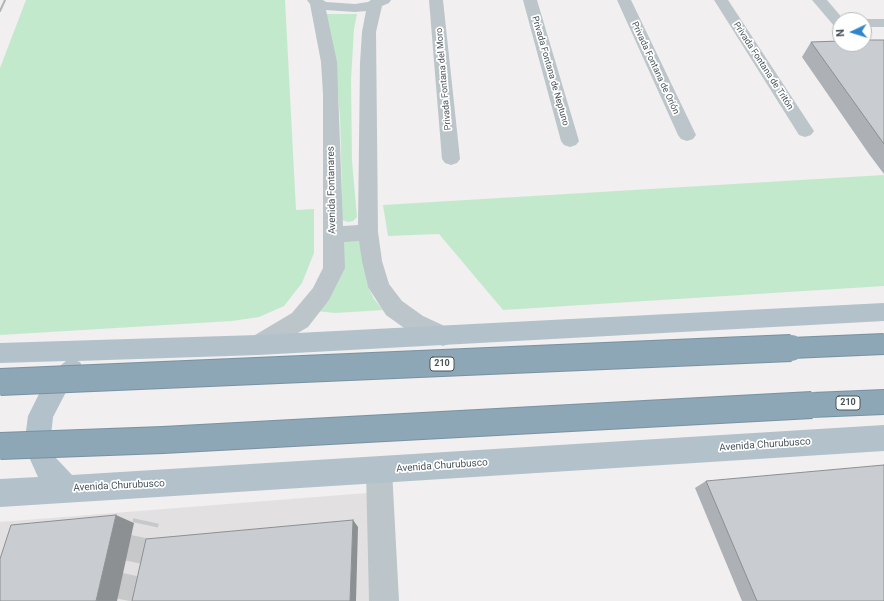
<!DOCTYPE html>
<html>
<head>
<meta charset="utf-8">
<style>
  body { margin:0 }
  #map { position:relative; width:884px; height:601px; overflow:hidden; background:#f1efef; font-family:Roboto,sans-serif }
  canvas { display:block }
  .north { position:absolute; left:832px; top:12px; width:40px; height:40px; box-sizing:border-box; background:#fff; border:1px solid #b6bbbd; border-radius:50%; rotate:266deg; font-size:11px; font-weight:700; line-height:16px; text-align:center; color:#49545a }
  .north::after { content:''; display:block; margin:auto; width:14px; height:18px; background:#3086ca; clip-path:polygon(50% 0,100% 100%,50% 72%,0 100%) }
</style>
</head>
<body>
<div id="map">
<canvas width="884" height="601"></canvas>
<div class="north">N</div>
</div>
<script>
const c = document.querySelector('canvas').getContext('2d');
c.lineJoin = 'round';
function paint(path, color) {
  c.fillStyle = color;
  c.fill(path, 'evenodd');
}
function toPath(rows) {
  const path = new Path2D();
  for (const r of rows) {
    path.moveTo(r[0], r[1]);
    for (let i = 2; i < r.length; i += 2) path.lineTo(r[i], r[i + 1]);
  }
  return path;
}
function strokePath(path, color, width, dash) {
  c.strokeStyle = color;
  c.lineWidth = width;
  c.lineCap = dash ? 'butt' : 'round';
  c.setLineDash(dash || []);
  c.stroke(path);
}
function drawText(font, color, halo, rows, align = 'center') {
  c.font = font + ' Roboto,sans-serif';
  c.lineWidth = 3.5;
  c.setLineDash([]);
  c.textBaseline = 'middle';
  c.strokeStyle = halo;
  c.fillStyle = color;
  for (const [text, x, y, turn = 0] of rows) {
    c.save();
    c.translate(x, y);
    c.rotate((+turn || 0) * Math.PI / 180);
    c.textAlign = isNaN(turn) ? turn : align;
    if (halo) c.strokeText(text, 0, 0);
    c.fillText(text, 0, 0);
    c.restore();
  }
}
const education = toPath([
  [392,491,393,601,0,601,0,522]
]);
const green = toPath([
  [26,0,285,0,296,210,314,209,314,253,302,283,284,306,259,317,232,321,0,335,0,68],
  [326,14,357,14,354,29,351,80,352,161,357,217,353,221,348,222,342,220,342,193,340,118,337,81],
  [884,175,884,286,503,310,439,234,388,236,383,205],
  [357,238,360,243,367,284,374,299,383,310,335,313,316,311,343,241]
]);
const minorTunnel = toPath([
  [129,601,146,521]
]);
const minor = toPath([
  [307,0,323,0,326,2,355,4,368,2,371,0,391,0,389,3,382,6,376,32,378,232,382,261,389,284,402,301,423,316,451,329,454,336,451,343,443,346,435,343,407,330,386,315,368,287,362,261,359,241,344,242,345,268,329,300,308,327,266,352,258,355,250,352,246,345,250,338,292,313,313,288,323,268,323,94,321,62,310,4,307,0],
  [326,10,355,12,366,11,362,32,360,63,358,225,343,226,337,62,326,10],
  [429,0,443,0,460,159,457,163,451,165,445,163,442,159,429,0],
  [523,0,537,0,579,141,576,145,570,147,564,145,561,141,523,0],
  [617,0,631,0,696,135,693,139,687,141,681,139,678,135,617,0],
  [714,0,728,0,814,131,811,135,805,137,799,135,714,0],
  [812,0,827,0,844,20,840,20,840,28,835,27,812,0],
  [864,19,884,19,884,27,864,27,864,20,859,20,864,19],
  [379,457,388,461,392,470,399,601,369,601,366,470,370,461,379,457]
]);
const major = toPath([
  [884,303,884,321,258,355,77,361,80,362,84,370,80,378,66,392,53,417,50,445,55,457,72,475,884,425,884,451,0,507,0,479,38,477,24,446,28,416,48,376,66,361,0,363,0,343,258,335,884,303]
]);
const highway = toPath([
  [884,390,884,414,812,417,803,413,800,405,803,397,812,393,884,390]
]);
const rail = toPath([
  [0,11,5,0]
]);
const highwayBridgeFar1 = toPath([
  [768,349,884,344]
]);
const highwayBridge = toPath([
  [0,382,791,348],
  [0,446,163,440,812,405]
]);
const wall = toPath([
  [884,40,884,174,869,154,802,57,811,42],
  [706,481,884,601,742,601,695,488]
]);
const shadedWall = toPath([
  [116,515,134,523,117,601,96,601],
  [353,520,358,527,356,601,350,601]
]);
const building = toPath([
  [864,40,884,40,884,144,811,42,840,41,840,44,864,44,864,40],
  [884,465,884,601,757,601,706,481,884,465],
  [116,515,96,601,0,601,0,559,11,525,116,515],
  [353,520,350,601,132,601,146,539,353,520]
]);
const farStreetnames = [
  ["Privada Fontana de Tritón",763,66,57],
  ["Privada Fontana de Orión",655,68,65],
  ["Privada Fontana de Neptuno",550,71,74],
  ["Privada Fontana del Moro",444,79,-95]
];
const shields = [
  [442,364,24],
  [848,403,24]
];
const shieldNames = [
  ["210",442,364],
  ["210",848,403]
];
const streetNames = [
  ["Avenida Fontanares",332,190,-91],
  ["Avenida Churubusco",765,445,-4],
  ["Avenida Churubusco",442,466,-4],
  ["Avenida Churubusco",119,486,-3]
];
paint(education, '#e2e0e1');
paint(green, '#c3e9cd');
strokePath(minorTunnel, '#c7c8ca', 26, [26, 13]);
strokePath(highway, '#7892a3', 2);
paint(minor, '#bcc5ca');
paint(major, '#b2c1ca');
paint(highway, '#8da7b7');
strokePath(rail, '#b2b5b8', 2);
strokePath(highwayBridgeFar1, '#7892a3', 22, []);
strokePath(highwayBridge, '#7892a3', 28, []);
strokePath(highwayBridgeFar1, '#8da7b7', 20);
strokePath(highwayBridge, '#8da7b7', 26);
paint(wall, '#adb0b4');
paint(shadedWall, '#8d9092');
paint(building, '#c9cdd1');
strokePath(building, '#8d9092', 1);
drawText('9px', '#49545a', '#fff', farStreetnames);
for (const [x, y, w] of shields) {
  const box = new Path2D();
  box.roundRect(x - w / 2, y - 7, w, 14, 3);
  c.fillStyle = '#fff';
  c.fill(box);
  strokePath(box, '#49545a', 1);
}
drawText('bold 9px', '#49545a', null, shieldNames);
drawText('10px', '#49545a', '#fff', streetNames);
</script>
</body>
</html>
